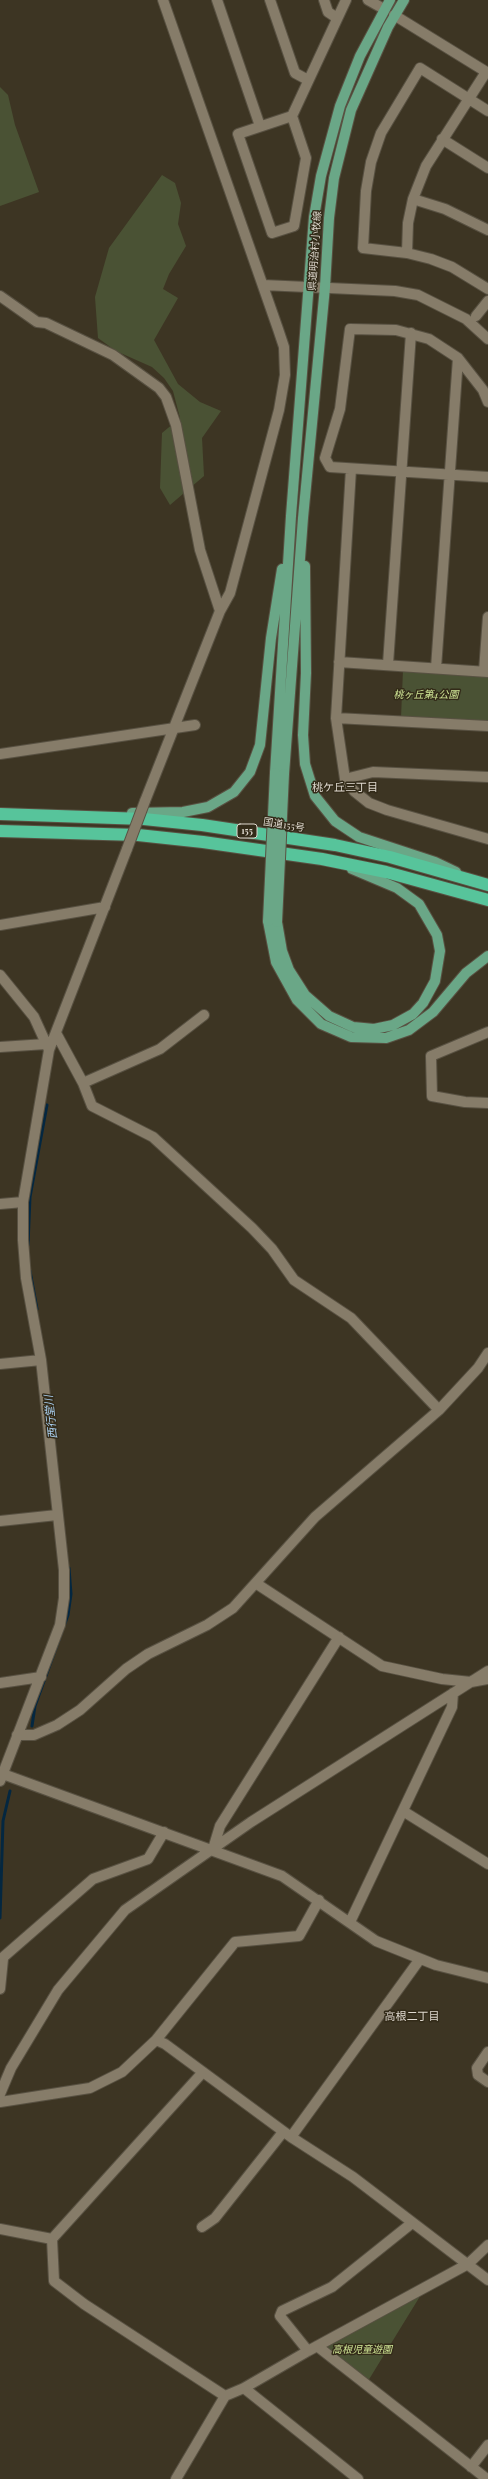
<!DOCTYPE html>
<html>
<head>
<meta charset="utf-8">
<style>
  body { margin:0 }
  canvas { display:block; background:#3d3523 }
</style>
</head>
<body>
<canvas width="488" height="2479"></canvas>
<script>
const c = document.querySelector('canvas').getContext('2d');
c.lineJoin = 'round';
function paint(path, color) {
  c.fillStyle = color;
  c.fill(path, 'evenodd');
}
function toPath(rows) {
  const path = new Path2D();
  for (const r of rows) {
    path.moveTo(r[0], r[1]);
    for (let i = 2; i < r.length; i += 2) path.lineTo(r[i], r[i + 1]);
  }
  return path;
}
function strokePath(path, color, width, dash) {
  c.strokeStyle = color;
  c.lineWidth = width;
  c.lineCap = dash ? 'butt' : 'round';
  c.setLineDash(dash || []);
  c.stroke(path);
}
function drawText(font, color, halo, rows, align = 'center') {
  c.font = font + ' "Playfair Display","Noto Sans JP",serif';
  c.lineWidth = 3;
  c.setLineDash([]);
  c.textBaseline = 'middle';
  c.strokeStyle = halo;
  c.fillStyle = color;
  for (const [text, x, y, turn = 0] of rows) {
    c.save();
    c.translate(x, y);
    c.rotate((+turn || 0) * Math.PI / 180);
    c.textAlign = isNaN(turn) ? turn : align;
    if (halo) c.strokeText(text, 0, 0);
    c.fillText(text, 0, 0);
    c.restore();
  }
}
const green = toPath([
  [0,87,8,95,15,125,39,192,0,206],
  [162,175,175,183,181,203,178,224,186,246,169,274,163,289,178,298,154,340,178,384,200,402,221,411,202,438,204,476,170,505,160,488,162,433,180,418,173,391,164,378,152,367,116,351,98,338,95,297,109,248],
  [403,670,488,676,488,722,401,718],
  [422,2293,368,2381,327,2349,327,2345]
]);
const stream = toPath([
  [28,1245,30,1197,47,1105],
  [30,1271,37,1309],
  [32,1726,35,1706,68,1615,71,1594,69,1568],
  [0,1918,3,1821,10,1791]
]);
const minor = toPath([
  [217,0,260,126],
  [270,0,295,73,308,80],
  [324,0,328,12,337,18],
  [368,0,384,9],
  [394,15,488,73],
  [488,111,420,68,381,133,371,162,366,191,363,248,407,253,431,259,452,267,488,289],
  [292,116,238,134,272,233,294,226,306,158,292,116,346,0],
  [442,139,488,168],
  [413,199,445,209,488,230],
  [407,253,408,223,413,199,426,166,486,72],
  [263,285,395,291,418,295,466,319,488,339],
  [0,296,37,322,46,323,113,355,159,388,166,397,176,425,200,550,220,611],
  [476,316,488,301],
  [488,402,483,390,458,358,429,339,396,330,350,329,340,409,325,458,330,467,488,477],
  [351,469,336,718,345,779,354,791,369,803,387,810,488,839],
  [339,662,488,672],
  [388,664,411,333],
  [436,668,458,358],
  [484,671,488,617],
  [336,718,488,726],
  [0,754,195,725],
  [345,779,373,772,488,777],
  [145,801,220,611,230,593,279,410,285,375,284,347,278,329,163,0],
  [0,925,105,907],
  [0,975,34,1017,49,1050],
  [488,1032,431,1056,432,1096,465,1102,488,1103],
  [56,1033,83,1083,92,1106,153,1137,252,1228,272,1249,294,1280,351,1318,439,1410],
  [0,1047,46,1044],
  [83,1083,160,1049,204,1015],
  [0,1204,23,1202],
  [0,1364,41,1360],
  [0,1521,57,1515],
  [257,1584,382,1666,442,1679,471,1682,488,1679],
  [0,1683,41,1677],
  [17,1735,34,1735,57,1725,80,1710,126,1669,148,1654,207,1625,233,1608,315,1517,439,1410,478,1368,488,1353],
  [0,1773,282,1876,376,1941,436,1965,488,1978],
  [0,1781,60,1625,64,1598,64,1570,41,1360,26,1278,23,1240,23,1202,49,1050,127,849],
  [403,1811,488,1864],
  [213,1849,220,1826,339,1637],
  [350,1922,452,1707,453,1693],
  [0,1960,93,1879,148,1859,164,1832],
  [0,1989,3,1959],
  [156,2040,235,1942,299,1936,319,1900],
  [488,2052,477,2068,478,2075,488,2082],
  [0,2094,11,2068,58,1990,125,1910,251,1822,488,1671],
  [0,2102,90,2088,122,2072,156,2040,165,2044,291,2137,353,2177,488,2280],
  [291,2137,420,1959],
  [202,2227,215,2218,283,2132],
  [0,2229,52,2239,54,2281,84,2304,225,2396],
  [52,2239,203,2072],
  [317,2346,487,2479],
  [308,2351,280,2316,282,2311,332,2287,412,2223],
  [244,2388,358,2479],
  [471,2467,488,2445],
  [176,2479,225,2396,244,2388,308,2351,468,2264,488,2245]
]);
const major = toPath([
  [305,566,306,673,303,735,305,764,315,796,335,821,359,837,435,862,456,872],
  [275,773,291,516,314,217,321,176,340,106,360,56,390,0],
  [284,774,303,518,325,287,329,218,334,178,351,110,388,27,404,0],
  [132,813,183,812,208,807,234,792,250,772,260,745,271,638,282,569],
  [268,921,276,962,297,1000,321,1024,351,1037,386,1038,409,1030,433,1012,466,973,488,956],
  [277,922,282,951,289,970,305,995,329,1016,353,1027,374,1029,393,1025,413,1014,423,1003,435,981,440,951,437,935,419,904,397,888,352,869]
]);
const highway = toPath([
  [0,814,144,819,202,825,335,845,390,857,488,885],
  [0,831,138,835,203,842,322,859,386,872,488,900]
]);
const minorBridge = toPath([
  [127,849,145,801]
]);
const majorBridge = toPath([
  [268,921,275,773],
  [277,922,284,774]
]);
const shields = [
  [247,831,20]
];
const shieldNames = [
  ["155",247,831]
];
const streetNames = [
  ["県道明治村小牧線",315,251,-86],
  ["国道155号",284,825,9]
];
const parkNames = [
  ["桃ヶ丘第4公園",426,695],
  ["高根児童遊園",362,2350]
];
const neighbourhoodNames = [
  ["桃ケ丘三丁目",345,788],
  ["高根二丁目",412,2017]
];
const waterNames = [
  ["西行堂川",51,1417,-96]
];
paint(green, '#4a5234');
strokePath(stream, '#042740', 3);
strokePath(minor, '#585142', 12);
strokePath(major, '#585142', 12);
strokePath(highway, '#585142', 14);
strokePath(minor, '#867c69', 10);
strokePath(major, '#6aa787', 10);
strokePath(highway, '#57c49b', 12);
strokePath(minorBridge, '#585142', 12, []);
strokePath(majorBridge, '#585142', 12, []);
strokePath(minorBridge, '#867c69', 10);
strokePath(majorBridge, '#6aa787', 10);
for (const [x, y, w] of shields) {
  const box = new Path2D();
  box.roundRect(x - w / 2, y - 7, w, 14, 3);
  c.fillStyle = '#332b19';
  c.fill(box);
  strokePath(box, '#dfd9cf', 1);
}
drawText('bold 9px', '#dfd9cf', null, shieldNames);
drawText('10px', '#dfd9cf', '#332b19', streetNames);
drawText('italic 10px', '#cfe595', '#332b19', parkNames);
drawText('11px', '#dfd9cf', '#332b19', neighbourhoodNames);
drawText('italic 11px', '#acd3f5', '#332b19', waterNames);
</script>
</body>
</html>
